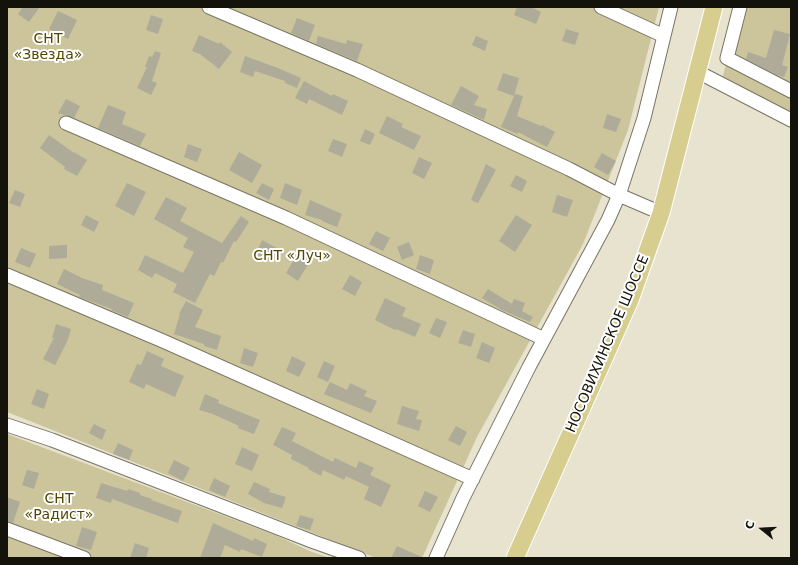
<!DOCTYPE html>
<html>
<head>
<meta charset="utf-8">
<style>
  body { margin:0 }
  #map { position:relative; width:798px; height:565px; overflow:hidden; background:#e7e3cf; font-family:"DejaVu Sans",sans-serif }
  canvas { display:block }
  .frame { position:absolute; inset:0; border:8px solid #13120b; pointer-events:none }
  .north { position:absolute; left:742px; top:509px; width:40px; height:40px; -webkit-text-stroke:3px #fff; paint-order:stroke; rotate:288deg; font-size:11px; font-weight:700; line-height:16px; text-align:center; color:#13120b }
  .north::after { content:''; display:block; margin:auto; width:14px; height:18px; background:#13120b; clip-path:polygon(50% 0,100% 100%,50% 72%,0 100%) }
</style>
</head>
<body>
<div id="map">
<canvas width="798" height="565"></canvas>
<div class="frame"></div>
<div class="north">С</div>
</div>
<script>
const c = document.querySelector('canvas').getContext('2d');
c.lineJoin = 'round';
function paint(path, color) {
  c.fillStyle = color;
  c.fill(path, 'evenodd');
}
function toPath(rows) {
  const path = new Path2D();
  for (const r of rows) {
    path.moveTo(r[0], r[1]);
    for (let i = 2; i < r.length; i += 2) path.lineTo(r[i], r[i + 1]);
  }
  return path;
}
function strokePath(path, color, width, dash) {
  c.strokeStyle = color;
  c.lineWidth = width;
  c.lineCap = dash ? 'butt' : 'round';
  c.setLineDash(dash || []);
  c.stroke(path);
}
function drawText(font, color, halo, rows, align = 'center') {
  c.font = font + ' "DejaVu Sans",sans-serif';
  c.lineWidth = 4;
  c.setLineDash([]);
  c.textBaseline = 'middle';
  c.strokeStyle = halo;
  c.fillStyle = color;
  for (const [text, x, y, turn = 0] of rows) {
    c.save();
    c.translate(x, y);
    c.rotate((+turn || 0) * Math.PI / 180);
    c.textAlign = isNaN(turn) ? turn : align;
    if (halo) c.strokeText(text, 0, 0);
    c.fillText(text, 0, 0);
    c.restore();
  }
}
const green = toPath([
  [7,7,659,7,628,130,583,244,477,437,422,558,376,558,7,412],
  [740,7,791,7,791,120,721,84],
  [7,434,275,535,312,552,330,558,7,558]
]);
const building = toPath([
  [23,7,40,7,29,22,18,14],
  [517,7,531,7,541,12,536,24,514,15],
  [58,11,77,20,68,39,49,29],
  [151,15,163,19,158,34,146,30],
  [297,18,315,25,309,41,291,33],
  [566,29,579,33,575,45,562,41],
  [774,30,790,34,782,65,788,67,784,77,777,75,746,59,748,52,766,58],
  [199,35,219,44,220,42,232,52,219,69,200,54,192,51],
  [318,36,346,44,347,40,363,44,357,61,316,44],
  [476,36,488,41,485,51,472,45],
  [155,51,161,53,152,81,157,83,151,95,137,88,147,67,145,67,149,56,152,57],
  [245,56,278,68,301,78,297,88,285,83,285,81,255,71,253,77,240,72],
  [503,73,519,78,514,96,497,90],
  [304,81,332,96,333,94,348,101,342,115,309,99,307,104,295,98],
  [461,86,479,96,474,105,487,109,484,120,451,105],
  [515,94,523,96,517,116,541,126,542,125,555,132,547,147,518,132,518,134,501,127],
  [66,99,80,106,74,118,58,113],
  [108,105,126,112,122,124,146,134,140,146,98,128],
  [607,114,621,119,616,132,603,128],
  [387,116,403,124,401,127,421,136,414,150,379,133],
  [365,129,375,134,370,145,360,141],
  [49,135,74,153,74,152,87,160,77,176,64,169,65,167,40,148],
  [333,139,347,144,342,157,328,151],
  [188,144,202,149,197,162,184,157],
  [239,152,262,165,252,183,229,170],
  [602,153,616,161,608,175,594,167],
  [419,157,432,163,424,179,412,173],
  [486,164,496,170,478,203,471,200],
  [516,175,527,181,522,192,510,186],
  [127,183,146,192,134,216,115,206],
  [262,183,274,189,269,200,256,193],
  [285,183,302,190,297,205,280,198],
  [15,190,25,194,20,207,9,203],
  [557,195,573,200,567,217,552,212],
  [166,197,187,208,180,221,222,243,241,216,249,222,236,242,234,241,223,263,221,262,214,276,210,274,195,303,173,292,177,284,155,273,152,278,138,270,145,255,183,273,194,252,183,247,188,238,154,219],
  [310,200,342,214,337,227,322,221,322,220,305,215],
  [86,215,99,222,94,232,81,225],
  [516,215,532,225,515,252,499,241],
  [376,231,390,238,383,251,369,244],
  [262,240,277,248,270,261,256,254],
  [409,242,414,255,402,260,397,247],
  [67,245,67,258,49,259,49,246],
  [21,248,36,254,30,268,15,262],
  [298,253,310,261,298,281,286,273],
  [420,255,434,260,430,274,416,269],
  [64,269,82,278,103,285,102,290,134,303,128,317,111,310,112,309,79,297,80,295,57,284],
  [350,275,362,282,355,296,342,289],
  [488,289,512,304,514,299,525,303,522,311,533,317,530,322,502,310,482,298],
  [385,298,406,308,402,316,421,324,415,337,396,329,395,330,375,320],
  [186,301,203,310,195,327,221,336,217,350,204,346,204,344,174,334,180,314,179,314],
  [436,318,447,322,440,338,429,333],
  [56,324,71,329,67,342,55,365,43,359,54,338,52,338],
  [463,330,475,334,471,347,458,343],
  [482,342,495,348,489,363,476,358],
  [244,348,258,353,253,367,240,363],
  [147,351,164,359,161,366,184,376,175,397,146,384,144,389,129,382,137,364,141,365],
  [292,356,306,363,299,377,286,371],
  [324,361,335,366,328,382,317,377],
  [330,382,347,390,350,383,367,391,364,396,377,401,371,413,324,394],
  [37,389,49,394,44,409,31,404],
  [205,394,219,400,218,403,260,420,254,434,238,428,239,426,213,414,199,410],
  [402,406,419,411,416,419,422,420,419,431,397,424],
  [94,424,106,430,102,440,89,433],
  [456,426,467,432,460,446,448,440],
  [282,427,296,433,292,441,333,462,335,458,356,468,359,461,374,468,370,475,391,485,381,507,364,499,369,487,346,476,344,480,323,470,321,476,308,469,309,468,291,459,292,455,273,445],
  [118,443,133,450,129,460,113,454],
  [242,447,259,455,252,471,235,464],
  [174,460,190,468,183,481,168,473],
  [27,470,39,473,34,489,22,485],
  [214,478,230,486,225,497,209,490],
  [254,482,270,489,269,492,286,497,282,508,264,503,248,494],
  [101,483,127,491,128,489,140,493,140,495,152,499,151,500,182,511,178,523,112,499,111,503,96,498],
  [425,491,438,497,430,512,418,506],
  [7,497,20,502,13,523,7,521],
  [300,515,314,519,310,530,296,526],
  [213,523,253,541,254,538,267,544,262,557,241,549,240,552,225,545,220,558,200,558],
  [82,527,97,532,91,550,76,546],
  [135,543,149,548,146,558,130,558],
  [397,546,424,558,391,558]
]);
const minor = toPath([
  [209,7,357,70,569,169,619,195,661,213],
  [601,7,664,36],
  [740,7,727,58,791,91],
  [698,72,791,120],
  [66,123,286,218,544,339],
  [7,275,163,341,473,479],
  [7,425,52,440,314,542,359,558],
  [7,529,84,558],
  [436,558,463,498,529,367,608,220,619,195,644,118,671,7]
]);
const major = toPath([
  [515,558,630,300,661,213,714,7]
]);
const parkNames = [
  ["СНТ",48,39],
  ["«Звезда»",48,55],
  ["СНТ «Луч»",292,256],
  ["СНТ",59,499],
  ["«Радист»",59,515]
];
const streetNames = [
  ["НОСОВИХИНСКОЕ ШОССЕ",608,344,-67]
];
paint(green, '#ccc59c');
paint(building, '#aeab98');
strokePath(minor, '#787564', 15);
strokePath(major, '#fff', 19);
strokePath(minor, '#fff', 13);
strokePath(major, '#d7cd8e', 17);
drawText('14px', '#524701', '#fff', parkNames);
drawText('14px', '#13120b', '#fff', streetNames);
</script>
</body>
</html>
